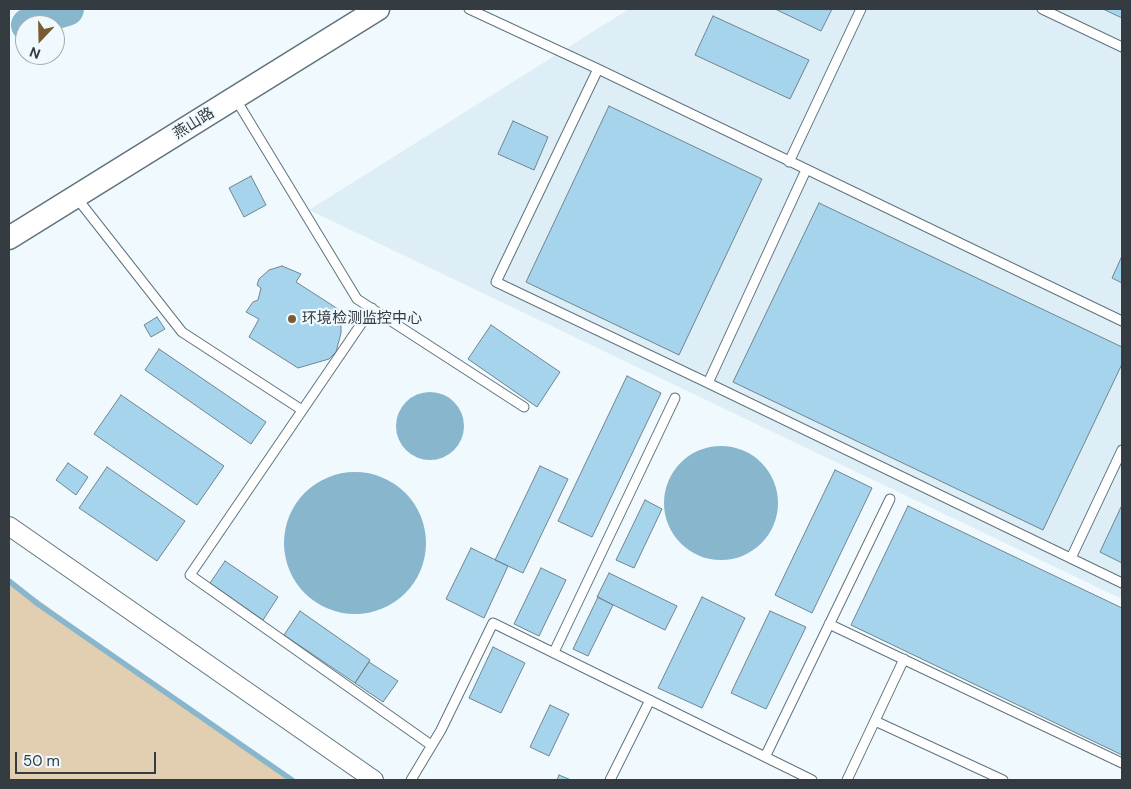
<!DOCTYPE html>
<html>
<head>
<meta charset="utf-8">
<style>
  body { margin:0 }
  #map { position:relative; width:1131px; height:789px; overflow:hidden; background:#f0f9fd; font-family:"DM Sans",sans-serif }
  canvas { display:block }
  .frame { position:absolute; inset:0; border:10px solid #343c41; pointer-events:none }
  .north { position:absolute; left:15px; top:15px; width:50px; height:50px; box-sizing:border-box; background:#f0f9fd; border:1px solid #a5adb2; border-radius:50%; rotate:201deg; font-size:14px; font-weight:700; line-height:20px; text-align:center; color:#343c41 }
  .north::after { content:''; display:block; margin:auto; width:18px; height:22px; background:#795d30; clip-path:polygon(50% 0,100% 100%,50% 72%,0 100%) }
  .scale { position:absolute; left:15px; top:752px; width:141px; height:22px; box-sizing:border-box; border:2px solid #343c41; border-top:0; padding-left:6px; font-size:15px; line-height:18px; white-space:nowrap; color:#343c41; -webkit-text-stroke:4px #f0f9fd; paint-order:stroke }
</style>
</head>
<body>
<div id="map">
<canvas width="1131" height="789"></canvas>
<div class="frame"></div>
<div class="north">N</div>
<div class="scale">50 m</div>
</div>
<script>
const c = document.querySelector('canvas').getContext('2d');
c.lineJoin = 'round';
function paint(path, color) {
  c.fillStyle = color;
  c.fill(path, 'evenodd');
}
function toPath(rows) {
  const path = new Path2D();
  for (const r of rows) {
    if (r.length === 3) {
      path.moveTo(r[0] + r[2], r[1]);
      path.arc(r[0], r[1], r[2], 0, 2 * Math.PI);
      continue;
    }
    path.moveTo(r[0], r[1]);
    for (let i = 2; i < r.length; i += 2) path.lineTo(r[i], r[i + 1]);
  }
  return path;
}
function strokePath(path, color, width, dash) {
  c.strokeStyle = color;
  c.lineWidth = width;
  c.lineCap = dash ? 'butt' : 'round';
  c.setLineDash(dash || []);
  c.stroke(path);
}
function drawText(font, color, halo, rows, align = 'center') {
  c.font = font + ' "DM Sans","Noto Sans SC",sans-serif';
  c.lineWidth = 4.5;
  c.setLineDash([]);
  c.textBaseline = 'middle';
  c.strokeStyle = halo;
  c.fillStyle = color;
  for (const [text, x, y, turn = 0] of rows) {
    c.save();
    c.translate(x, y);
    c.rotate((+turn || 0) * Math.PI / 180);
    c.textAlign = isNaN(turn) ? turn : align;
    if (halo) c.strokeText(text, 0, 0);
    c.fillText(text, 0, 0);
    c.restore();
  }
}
const built = toPath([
  [629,9,1122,9,1122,599,309,210]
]);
const green = toPath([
  [9,579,289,780,9,780]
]);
const water = toPath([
  [430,426,34],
  [721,503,57],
  [355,543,71]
]);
const stream = toPath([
  [9,581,38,604,292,780]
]);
const river = toPath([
  [28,25,43,16,67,9]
]);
const building = toPath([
  [775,9,832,9,821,31,775,9],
  [1103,9,1122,9,1122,18,1103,9],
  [713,16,809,60,790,99,695,55,713,16],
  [609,106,762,179,679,355,526,282,609,106],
  [513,121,548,137,534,170,498,154,513,121],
  [251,176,266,205,244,217,229,188,251,176],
  [819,203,1122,347,1122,364,1043,530,733,382,819,203],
  [1122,256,1122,283,1112,278,1122,256],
  [282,266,301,274,296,282,338,309,331,322,336,326,341,323,341,333,336,352,329,359,298,368,249,337,259,319,246,312,253,302,258,300,261,288,257,285,259,279,269,270,282,266],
  [157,317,165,329,151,337,144,325,157,317],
  [491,325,560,372,537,407,468,359,491,325],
  [159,349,266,422,251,444,145,370,159,349],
  [627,376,661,393,592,537,558,521,627,376],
  [121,395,224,466,197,505,94,434,121,395],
  [68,463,88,477,76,495,56,480,68,463],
  [540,466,568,479,523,573,495,560,540,466],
  [107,467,185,521,157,561,79,508,107,467],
  [835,470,872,488,812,613,775,595,835,470],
  [645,500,662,509,634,568,616,560,645,500],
  [1122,505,1122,563,1100,552,1122,505],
  [908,506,1122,608,1122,755,851,625,908,506],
  [471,548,508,566,484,618,446,599,471,548],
  [225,561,278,597,263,620,210,583,225,561],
  [541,568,566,580,539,636,514,624,541,568],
  [609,573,677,606,665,630,597,597,609,573],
  [598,597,613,605,588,656,573,649,598,597],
  [702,597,745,618,702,708,658,688,702,597],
  [300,611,370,660,355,683,284,635,300,611],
  [770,611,806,627,766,709,731,693,770,611],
  [493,647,525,663,501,713,469,698,493,647],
  [369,662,398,681,383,702,355,683,369,662],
  [550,705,569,714,549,756,530,747,550,705],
  [559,775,571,780,557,780,559,775]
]);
const service = toPath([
  [469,9,598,69,1122,321],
  [1042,9,1122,47],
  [598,69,496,282,708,383],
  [235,98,357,299,524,407],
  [789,162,861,9],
  [806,170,708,383,1122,583],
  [76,197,182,332,302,410],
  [372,308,190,575,431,745],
  [1071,558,1122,450],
  [829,624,1122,763],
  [554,652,675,398],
  [875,721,1003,780],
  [765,757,890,499],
  [411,780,441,730,493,623,812,780],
  [610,780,650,700],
  [847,780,904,659]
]);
const minor = toPath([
  [9,526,374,780]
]);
const tertiary = toPath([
  [9,238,378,9]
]);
const markers = [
  [292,319,5,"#795d30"]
];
const streetNames = [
  ["燕山路",194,124,-32]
];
const poiNames = [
  ["环境检测监控中心",302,319]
];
paint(built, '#ddeef7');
paint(green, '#e2ceb0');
paint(water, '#88b6cd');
strokePath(stream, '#88b6cd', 5.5);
strokePath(river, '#88b6cd', 34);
paint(building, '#a6d4ec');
strokePath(building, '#71858f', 1);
strokePath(service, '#60737d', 11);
strokePath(minor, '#60737d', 20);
strokePath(tertiary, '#60737d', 25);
strokePath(service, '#fff', 9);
strokePath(minor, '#fff', 18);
strokePath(tertiary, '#fff', 22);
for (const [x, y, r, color] of markers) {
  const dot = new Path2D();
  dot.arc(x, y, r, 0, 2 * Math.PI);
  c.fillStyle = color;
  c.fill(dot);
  strokePath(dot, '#f0f9fd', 2);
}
drawText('15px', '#343c41', '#f0f9fd', streetNames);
drawText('15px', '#343c41', '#f0f9fd', poiNames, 'left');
</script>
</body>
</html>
